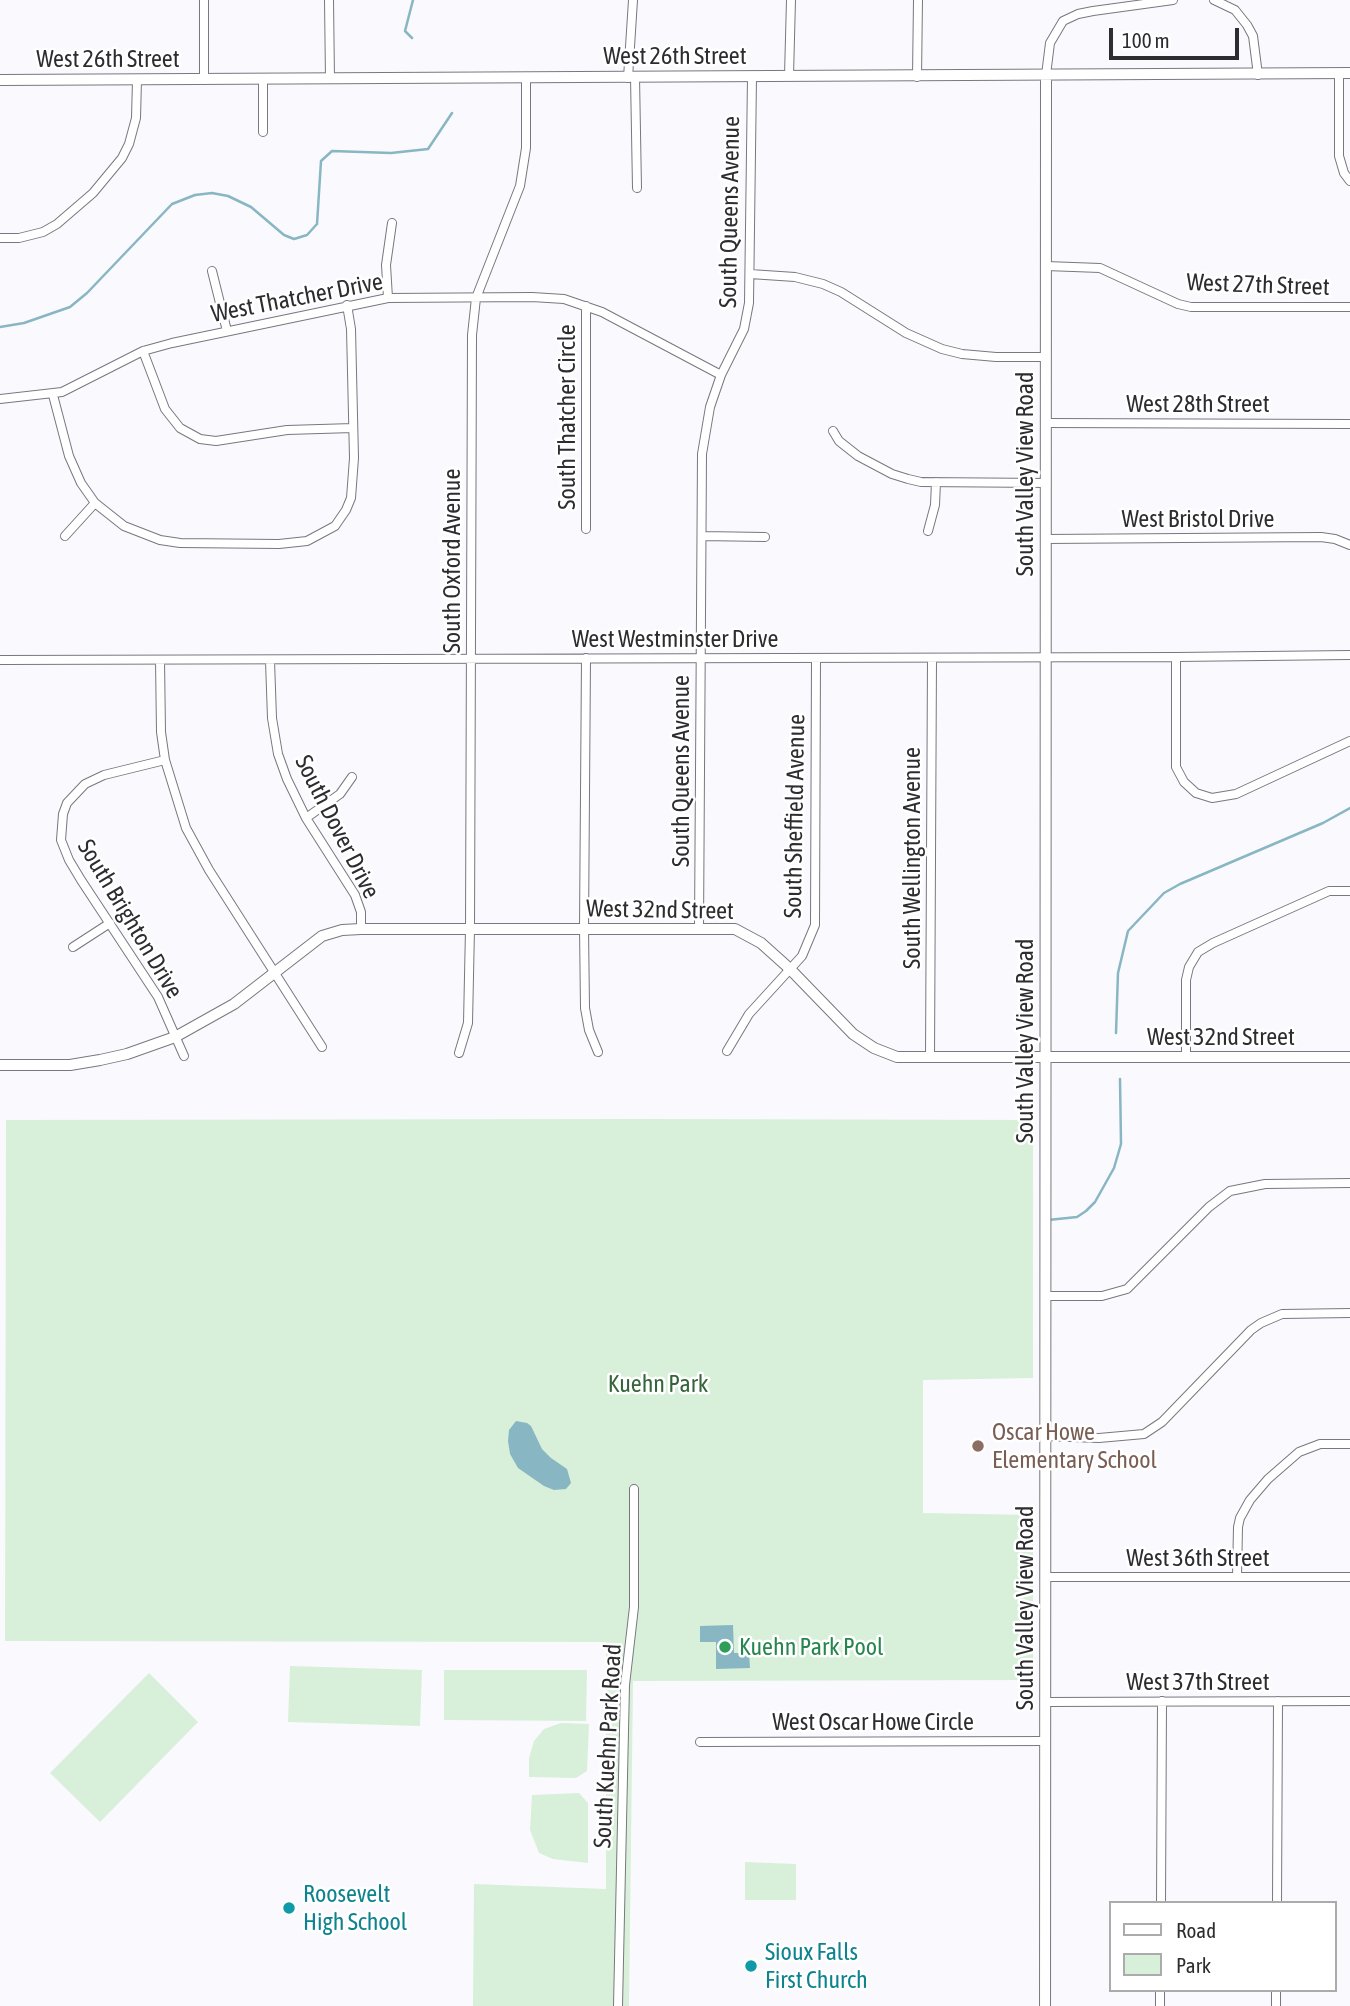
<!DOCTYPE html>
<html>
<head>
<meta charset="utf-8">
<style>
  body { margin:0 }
  #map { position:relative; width:1350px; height:2006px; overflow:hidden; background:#faf9fe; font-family:"Asap Condensed",sans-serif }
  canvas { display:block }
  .legend { position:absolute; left:1109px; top:1901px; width:228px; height:91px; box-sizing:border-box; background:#fff; border:2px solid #ababac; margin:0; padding:9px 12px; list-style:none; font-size:21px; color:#2d2d30 }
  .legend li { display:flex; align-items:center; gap:14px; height:35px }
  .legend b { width:35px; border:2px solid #ababac }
  .scale { position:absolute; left:1109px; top:28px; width:130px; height:32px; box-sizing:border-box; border:4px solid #2d2d30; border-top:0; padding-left:9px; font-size:21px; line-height:24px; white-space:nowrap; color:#2d2d30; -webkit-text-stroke:5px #fff; paint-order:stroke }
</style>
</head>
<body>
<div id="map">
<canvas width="1350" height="2006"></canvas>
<ul class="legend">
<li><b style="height:9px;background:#fff"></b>Road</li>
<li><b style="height:19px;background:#d8f0d9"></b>Park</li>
</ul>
<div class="scale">100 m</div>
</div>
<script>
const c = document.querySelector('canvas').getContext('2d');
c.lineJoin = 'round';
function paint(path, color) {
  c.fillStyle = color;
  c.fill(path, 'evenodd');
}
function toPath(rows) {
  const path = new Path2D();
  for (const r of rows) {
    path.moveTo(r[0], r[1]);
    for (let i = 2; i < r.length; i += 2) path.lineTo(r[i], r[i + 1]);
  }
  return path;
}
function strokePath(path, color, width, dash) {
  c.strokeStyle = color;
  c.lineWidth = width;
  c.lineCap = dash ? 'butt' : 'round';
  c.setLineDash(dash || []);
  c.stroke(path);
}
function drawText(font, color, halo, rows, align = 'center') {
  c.font = font + ' "Asap Condensed",sans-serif';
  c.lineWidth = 5;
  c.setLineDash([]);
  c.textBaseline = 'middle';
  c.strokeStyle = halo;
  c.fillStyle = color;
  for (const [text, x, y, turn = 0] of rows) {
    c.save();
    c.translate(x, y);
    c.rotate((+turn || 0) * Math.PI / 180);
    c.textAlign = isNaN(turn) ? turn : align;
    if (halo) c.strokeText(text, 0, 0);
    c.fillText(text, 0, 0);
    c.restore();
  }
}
const green = toPath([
  [641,1119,1033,1120,1033,1378,923,1380,923,1513,1033,1515,1033,1680,633,1681,629,2006,473,2006,474,1884,606,1889,606,1642,5,1641,6,1120],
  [290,1666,422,1670,420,1726,288,1722],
  [444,1670,587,1670,586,1721,444,1720],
  [149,1673,198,1722,100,1822,50,1773],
  [561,1723,589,1724,587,1771,576,1778,529,1777,529,1758,534,1741,544,1729],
  [579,1793,588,1803,588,1863,553,1859,539,1853,530,1830,532,1795],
  [745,1862,796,1864,796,1900,745,1900]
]);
const water = toPath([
  [516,1421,527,1423,531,1426,542,1449,551,1458,567,1469,571,1483,566,1489,554,1490,544,1486,518,1468,510,1454,508,1441,509,1430],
  [733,1625,734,1653,749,1653,750,1668,716,1669,716,1642,700,1642,700,1626]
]);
const stream = toPath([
  [412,38,405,31,413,0],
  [0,327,24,323,70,307,87,293,172,204,195,195,212,193,228,196,251,207,284,235,294,239,307,235,317,224,321,161,332,151,391,153,428,149,452,113],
  [1116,1033,1118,973,1128,931,1164,893,1180,884,1323,823,1350,808],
  [1048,1220,1077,1217,1086,1211,1095,1202,1114,1168,1121,1144,1120,1079]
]);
const street = toPath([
  [329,0,330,79],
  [1214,0,1235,10,1247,25,1253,36,1258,75],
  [1339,73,1339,156,1344,173,1350,181],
  [1046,75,1050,43,1063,21,1078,14,1093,11,1173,0],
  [789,76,791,0],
  [635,77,637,188],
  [917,77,918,0],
  [628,78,633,0],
  [204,80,204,0],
  [263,132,263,80],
  [0,238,19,238,43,232,57,224,93,193,122,158,129,144,136,118,137,80],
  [1046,266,1100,268,1178,304,1191,307,1350,307],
  [212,271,227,331],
  [750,274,795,277,823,284,841,292,906,333,942,349,962,354,996,357,1046,357],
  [388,298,386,265,392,223],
  [586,306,586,529],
  [143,351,165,409,180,428,200,439,216,441,287,430,353,428],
  [53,395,69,456,81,483,95,503,124,526,160,540,180,543,279,544,307,541,335,526,346,510,351,498,354,458,351,329,347,305],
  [0,399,62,392,143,351,172,343,388,298,532,297,564,299,602,312,721,375],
  [1046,423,1350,424],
  [833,431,839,441,858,456,892,474,908,479,921,482,1046,483],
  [928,531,935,505,936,482],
  [65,536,95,503],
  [702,536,765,537],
  [1046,539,1321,537,1335,539,1350,545],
  [1176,657,1176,767,1184,782,1196,793,1212,798,1236,794,1350,741],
  [586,658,584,928,585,1008,589,1030,598,1052],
  [0,660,1176,657,1350,655],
  [160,660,161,732,165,760,186,828,209,870,322,1047],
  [270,661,272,718,278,754,287,779,306,818,355,895,361,912,361,929],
  [165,760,104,775,85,784,67,803,63,814,61,840,69,860,81,880,158,997,184,1056],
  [306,818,340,794,352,777],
  [699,928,702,454,710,407,721,375,744,329,749,303,752,77],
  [73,947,110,923],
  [727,1051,749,1014,802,956,815,925,816,658],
  [459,1053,468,1023,470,929,472,335,476,298,520,186,526,148,526,78],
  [930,1058,932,658],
  [1186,1058,1186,980,1189,967,1198,952,1213,943,1329,891,1350,891],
  [1046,1296,1102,1296,1127,1289,1209,1207,1230,1191,1265,1184,1350,1183],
  [1046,1436,1099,1438,1144,1434,1162,1422,1251,1330,1261,1323,1282,1314,1350,1313],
  [1045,1577,1350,1577],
  [1237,1577,1238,1527,1240,1518,1250,1500,1268,1479,1299,1452,1320,1444,1350,1444],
  [1046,1702,1350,1701],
  [700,1742,1046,1741],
  [1161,1903,1162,1701],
  [1277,1903,1278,1701],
  [618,2006,625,1685,634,1607,634,1489],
  [1160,2006,1160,1990],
  [1276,2006,1276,1990]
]);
const secondary = toPath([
  [0,80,1350,73],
  [0,1065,70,1065,100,1060,127,1054,175,1037,234,1004,322,936,342,930,361,929,735,929,761,943,790,969,853,1034,874,1048,897,1057,1350,1057],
  [1045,2006,1046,75]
]);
const markers = [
  [978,1446,7,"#8d6e63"],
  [725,1647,7,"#2e9e5b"],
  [289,1908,7,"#0f9aa8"],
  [751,1966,7,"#0f9aa8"]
];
const streetNames = [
  ["West 26th Street",675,56],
  ["West 26th Street",108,59],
  ["South Queens Avenue",730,212,-89],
  ["West 27th Street",1258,285,2],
  ["West Thatcher Drive",297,298,-11],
  ["West 28th Street",1198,404],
  ["South Thatcher Circle",567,417,-90],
  ["South Valley View Road",1025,474,-90],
  ["West Bristol Drive",1198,519],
  ["South Oxford Avenue",452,561,-90],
  ["West Westminster Drive",675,639],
  ["South Queens Avenue",681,771,-90],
  ["South Sheffield Avenue",795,816,-89],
  ["South Dover Drive",337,827,63],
  ["South Wellington Avenue",912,858,-90],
  ["West 32nd Street",660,910,1],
  ["South Brighton Drive",130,919,59],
  ["West 32nd Street",1221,1037],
  ["South Valley View Road",1025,1041,-90],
  ["West 36th Street",1198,1558],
  ["South Valley View Road",1025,1608,-90],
  ["West 37th Street",1198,1682],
  ["West Oscar Howe Circle",873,1722],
  ["South Kuehn Park Road",608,1746,-87]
];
const parkNames = [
  ["Kuehn Park",658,1384]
];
const educationNames = [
  ["Oscar Howe",992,1432],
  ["Elementary School",992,1460]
];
const leisureNames = [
  ["Kuehn Park Pool",739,1647]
];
const cultureNames = [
  ["Roosevelt",303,1894],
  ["High School",303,1922],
  ["Sioux Falls",765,1952],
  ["First Church",765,1980]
];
paint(green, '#d8f0d9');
paint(water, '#88b6c2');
strokePath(stream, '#88b6c2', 2.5);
strokePath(street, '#79777f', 10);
strokePath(secondary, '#79777f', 12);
strokePath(street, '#fff', 8);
strokePath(secondary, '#fff', 10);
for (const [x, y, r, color] of markers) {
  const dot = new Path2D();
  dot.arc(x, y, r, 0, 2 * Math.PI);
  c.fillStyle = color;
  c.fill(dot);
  strokePath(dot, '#fff', 2.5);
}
drawText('24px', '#2d2d30', '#fff', streetNames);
drawText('24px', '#36643b', '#fff', parkNames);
drawText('24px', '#785e54', '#fff', educationNames, 'left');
drawText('24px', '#27864d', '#fff', leisureNames, 'left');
drawText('24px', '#0d838f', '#fff', cultureNames, 'left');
</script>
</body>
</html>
